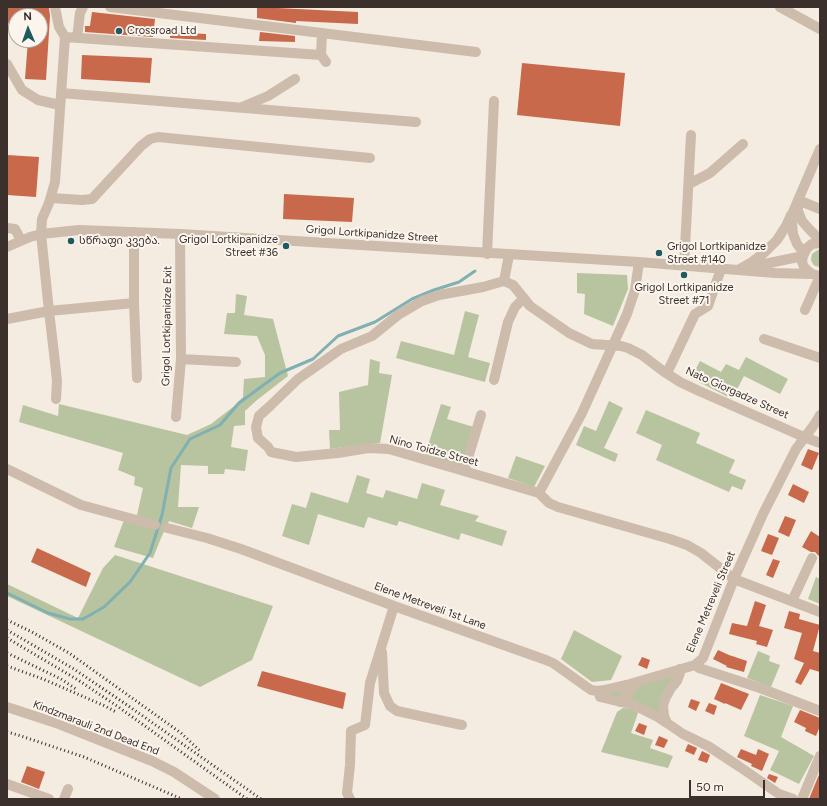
<!DOCTYPE html>
<html>
<head>
<meta charset="utf-8">
<style>
  body { margin:0 }
  #map { position:relative; width:827px; height:806px; overflow:hidden; background:#f4ebe1; font-family:Figtree,sans-serif }
  canvas { display:block }
  .frame { position:absolute; inset:0; border:8px solid #3b302b; pointer-events:none }
  .north { position:absolute; left:8px; top:8px; width:40px; height:40px; box-sizing:border-box; background:#fbf5ee; border:1px solid #aea6a0; border-radius:50%; rotate:358deg; font-size:11px; font-weight:700; line-height:16px; text-align:center; color:#3b302b }
  .north::after { content:''; display:block; margin:auto; width:14px; height:18px; background:#1f5a5e; clip-path:polygon(50% 0,100% 100%,50% 72%,0 100%) }
  .scale { position:absolute; left:689px; top:780px; width:76px; height:18px; box-sizing:border-box; border:2px solid #3b302b; border-top:0; padding-left:5px; font-size:12px; line-height:14px; white-space:nowrap; color:#3b302b; -webkit-text-stroke:3px #fbf5ee; paint-order:stroke }
</style>
</head>
<body>
<div id="map">
<canvas width="827" height="806"></canvas>
<div class="frame"></div>
<div class="north">N</div>
<div class="scale">50 m</div>
</div>
<script>
const c = document.querySelector('canvas').getContext('2d');
c.lineJoin = 'round';
function paint(path, color) {
  c.fillStyle = color;
  c.fill(path, 'evenodd');
}
function toPath(rows) {
  const path = new Path2D();
  for (const r of rows) {
    path.moveTo(r[0], r[1]);
    for (let i = 2; i < r.length; i += 2) path.lineTo(r[i], r[i + 1]);
  }
  return path;
}
function strokePath(path, color, width, dash) {
  c.strokeStyle = color;
  c.lineWidth = width;
  c.lineCap = dash ? 'butt' : 'round';
  c.setLineDash(dash || []);
  c.stroke(path);
}
function drawText(font, color, halo, rows, align = 'center') {
  c.font = font + ' Figtree,"Noto Sans Georgian",sans-serif';
  c.lineWidth = 4;
  c.setLineDash([]);
  c.textBaseline = 'middle';
  c.strokeStyle = halo;
  c.fillStyle = color;
  for (const [text, x, y, turn = 0] of rows) {
    c.save();
    c.translate(x, y);
    c.rotate((+turn || 0) * Math.PI / 180);
    c.textAlign = isNaN(turn) ? turn : align;
    if (halo) c.strokeText(text, 0, 0);
    c.fillText(text, 0, 0);
    c.restore();
  }
}
const green = toPath([
  [818,250,820,250,820,267,815,266,813,264,811,260,812,254,816,251],
  [577,273,627,275,628,289,613,326,584,314,585,294,577,293],
  [236,294,247,296,244,315,273,319,288,376,257,400,245,411,245,425,234,426,231,447,248,450,245,471,225,469,224,474,208,474,208,466,181,465,178,507,199,507,192,528,169,521,161,538,153,558,114,547,124,520,135,524,143,488,134,485,135,477,118,470,123,453,19,422,23,405,58,416,59,404,187,435,211,424,233,407,243,397,244,379,265,377,265,355,257,336,224,334,227,313,235,313],
  [465,311,479,315,468,357,490,363,485,382,396,358,401,341,454,355],
  [746,357,788,379,780,394,744,376,732,399,691,378,700,361,721,372,726,364,739,370],
  [370,359,380,362,379,373,392,375,380,443,366,444,330,449,329,430,340,430,339,392,368,385],
  [609,401,623,408,604,448,618,454,615,462,576,445,584,426,596,431],
  [441,404,451,407,447,419,474,427,462,466,425,455],
  [646,410,700,433,696,443,735,460,729,473,746,480,742,490,732,486,729,492,656,460,662,445,636,433],
  [516,456,545,466,534,487,508,478],
  [357,475,370,479,366,493,383,498,386,490,417,499,422,483,445,490,440,505,479,516,475,521,507,531,502,546,461,533,459,540,399,521,397,526,368,517,364,528,318,514,309,545,282,536,292,504,306,508,311,492,348,503],
  [115,555,273,606,252,660,200,687,7,596,7,584,78,618,103,568],
  [816,577,820,579,820,604,808,599],
  [574,630,622,656,611,680,592,682,561,659],
  [758,651,770,656,769,661,780,665,771,687,747,678],
  [673,674,676,677,659,714,608,696,607,693],
  [760,695,793,706,781,737,814,756,799,784,770,770,779,751,744,736],
  [623,708,633,709,638,713,631,733,653,740,650,748,673,756,668,768,601,752,617,712]
]);
const stream = toPath([
  [7,593,48,613,70,619,83,619,104,607,130,582,150,553,162,515,171,468,190,439,220,425,239,403,280,373,313,359,338,336,375,322,412,299,434,290,459,282,475,271]
]);
const building = toPath([
  [7,7,48,7,49,8,50,16,46,80,25,79,28,40,40,40,40,16,16,16,15,41,7,19],
  [257,7,358,12,358,24,296,21,296,23,257,18],
  [92,12,155,19,153,37,85,32,85,26,90,26],
  [170,32,206,34,206,40,170,38],
  [260,32,295,36,295,42,259,41],
  [82,55,152,58,150,83,81,79],
  [522,63,625,73,620,126,517,115],
  [7,155,39,157,36,197,7,195],
  [284,194,354,198,352,222,283,219],
  [808,449,819,453,812,470,801,465],
  [793,484,809,492,804,503,788,495],
  [785,516,796,520,789,537,778,532],
  [811,531,820,537,820,557,815,552,811,552,802,547],
  [768,534,779,538,772,555,761,551],
  [37,548,91,573,86,587,31,562],
  [773,559,780,561,773,578,766,575],
  [755,601,766,605,759,626,773,630,767,647,756,644,757,641,729,634,732,623,747,626],
  [789,611,800,614,799,619,820,625,813,651,820,653,820,672,810,669,801,685,795,682,804,663,794,659,802,633,784,628],
  [718,650,729,655,747,661,744,672,726,667,727,666,713,659],
  [642,657,650,660,647,669,638,665],
  [262,671,346,693,343,709,257,686],
  [721,683,749,694,741,710,725,703,725,704,714,699],
  [691,699,700,702,696,711,688,707],
  [709,703,717,706,714,715,705,711],
  [800,710,820,718,820,726,816,736,805,731,806,728,794,722],
  [639,723,647,726,644,735,635,731],
  [659,736,668,740,664,748,655,745],
  [688,744,697,748,694,755,685,751],
  [741,749,756,755,758,749,769,754,762,771,751,766,752,764,737,757],
  [702,751,710,755,707,763,698,760],
  [27,766,45,772,39,789,21,782],
  [820,773,820,799,809,799,818,777],
  [769,774,778,777,775,783,767,778]
]);
const minor = toPath([
  [55,7,59,27,65,37,55,182,49,203,42,219,41,234,49,311,55,362,57,381,56,399],
  [110,7,476,52],
  [780,7,820,29],
  [65,37,321,55,326,62],
  [77,38,80,13,83,7],
  [321,55,322,33],
  [7,64,22,90,38,100,60,105],
  [61,93,416,122],
  [242,107,268,96,295,79],
  [689,184,710,173,743,144],
  [51,198,82,200,92,199,141,146,150,139,158,137,370,158],
  [798,200,820,209],
  [798,202,798,211,802,221,810,230,820,240],
  [7,228,15,229,21,240],
  [134,232,134,303,137,378],
  [7,247,30,237,41,234,79,230,180,234,639,262,775,273,812,274],
  [804,253,797,244,793,234,792,223,793,212,820,149],
  [487,254,494,101],
  [509,255,504,281,483,287,439,295,422,301,398,315,372,336,341,349,298,379,270,406,259,416,256,427,258,438,268,447,271,452,296,457,338,453,368,448,389,449,539,493,549,503,558,507,670,539,687,545,701,553,734,579,820,612],
  [684,266,691,135],
  [750,267,803,256],
  [738,270,752,262,765,252,777,240,786,226,791,215],
  [504,281,513,285,530,306,569,333,592,344,621,346,628,348,642,355,663,371,680,382,699,391,804,437,820,443],
  [805,310,820,276,812,274,808,271,804,267,802,262,803,256,807,248,812,244,820,243],
  [7,319,49,311,134,303],
  [764,339,820,358],
  [181,359,236,362],
  [667,373,695,314,708,306,721,269],
  [494,380,508,322,515,307,524,298],
  [176,417,181,359,180,234],
  [7,469,81,505,155,525],
  [464,471,481,415],
  [539,493,582,413,627,314,635,290,639,262],
  [167,528,207,538,241,549,394,606,546,660,553,663,591,690,598,691,604,690,630,684,695,665,703,658,734,579,763,514,796,449,814,425,820,415],
  [792,601,812,558],
  [382,652,384,693,390,706,397,711,462,725],
  [695,665,699,668,760,688,820,711],
  [680,669,680,673,677,681,671,688,666,697,663,705,664,716,667,723,683,734,708,746,740,767,779,794,793,799],
  [598,691,600,697,634,705,658,717,667,723],
  [620,702,631,690,633,686,633,683],
  [7,707,59,724,152,761,174,772,215,799],
  [7,784,49,799],
  [64,799,68,789],
  [350,799,347,793,350,765,351,731,365,725,366,717,370,683,394,606],
  [802,799,820,756]
]);
const rail = toPath([
  [7,620,32,632,69,653,181,733,200,751],
  [7,630,74,669,130,707,261,799],
  [7,638,78,680,117,706,247,799],
  [7,653,61,679,76,689],
  [7,666,43,679,105,706,116,712],
  [7,732,18,735,84,757,182,799]
]);
const markers = [
  [119,31,4,"#1f5a5e"],
  [71,241,4,"#1f5a5e"],
  [286,246,4,"#1f5a5e"],
  [659,253,4,"#1f5a5e"],
  [684,275,4,"#1f5a5e"]
];
const poiNames = [
  ["Crossroad Ltd",127,31],
  ["Grigol Lortkipanidze",278,240,"right"],
  ["Street #36",278,253,"right"],
  ["სწრაფი კვება.",79,241],
  ["Grigol Lortkipanidze",667,247],
  ["Street #140",667,260],
  ["Grigol Lortkipanidze",684,288,"center"],
  ["Street #71",684,301,"center"]
];
const streetNames = [
  ["Grigol Lortkipanidze Street",372,234,4],
  ["Grigol Lortkipanidze Exit",167,326,-89],
  ["Nato Giorgadze Street",737,393,24],
  ["Nino Toidze Street",434,451,15],
  ["Elene Metreveli Street",711,602,-67],
  ["Elene Metreveli 1st Lane",430,606,20],
  ["Kindzmarauli 2nd Dead End",96,728,21]
];
paint(green, '#b8c4a0');
strokePath(stream, '#7fb0b2', 3);
paint(building, '#c8694b');
strokePath(minor, '#cdbbac', 10);
strokePath(rail, '#3b302b', 3, [1, 3]);
for (const [x, y, r, color] of markers) {
  const dot = new Path2D();
  dot.arc(x, y, r, 0, 2 * Math.PI);
  c.fillStyle = color;
  c.fill(dot);
  strokePath(dot, '#fbf5ee', 1.5);
}
drawText('11px', '#3b302b', '#fbf5ee', poiNames, 'left');
drawText('11px', '#3b302b', '#fbf5ee', streetNames);
</script>
</body>
</html>
